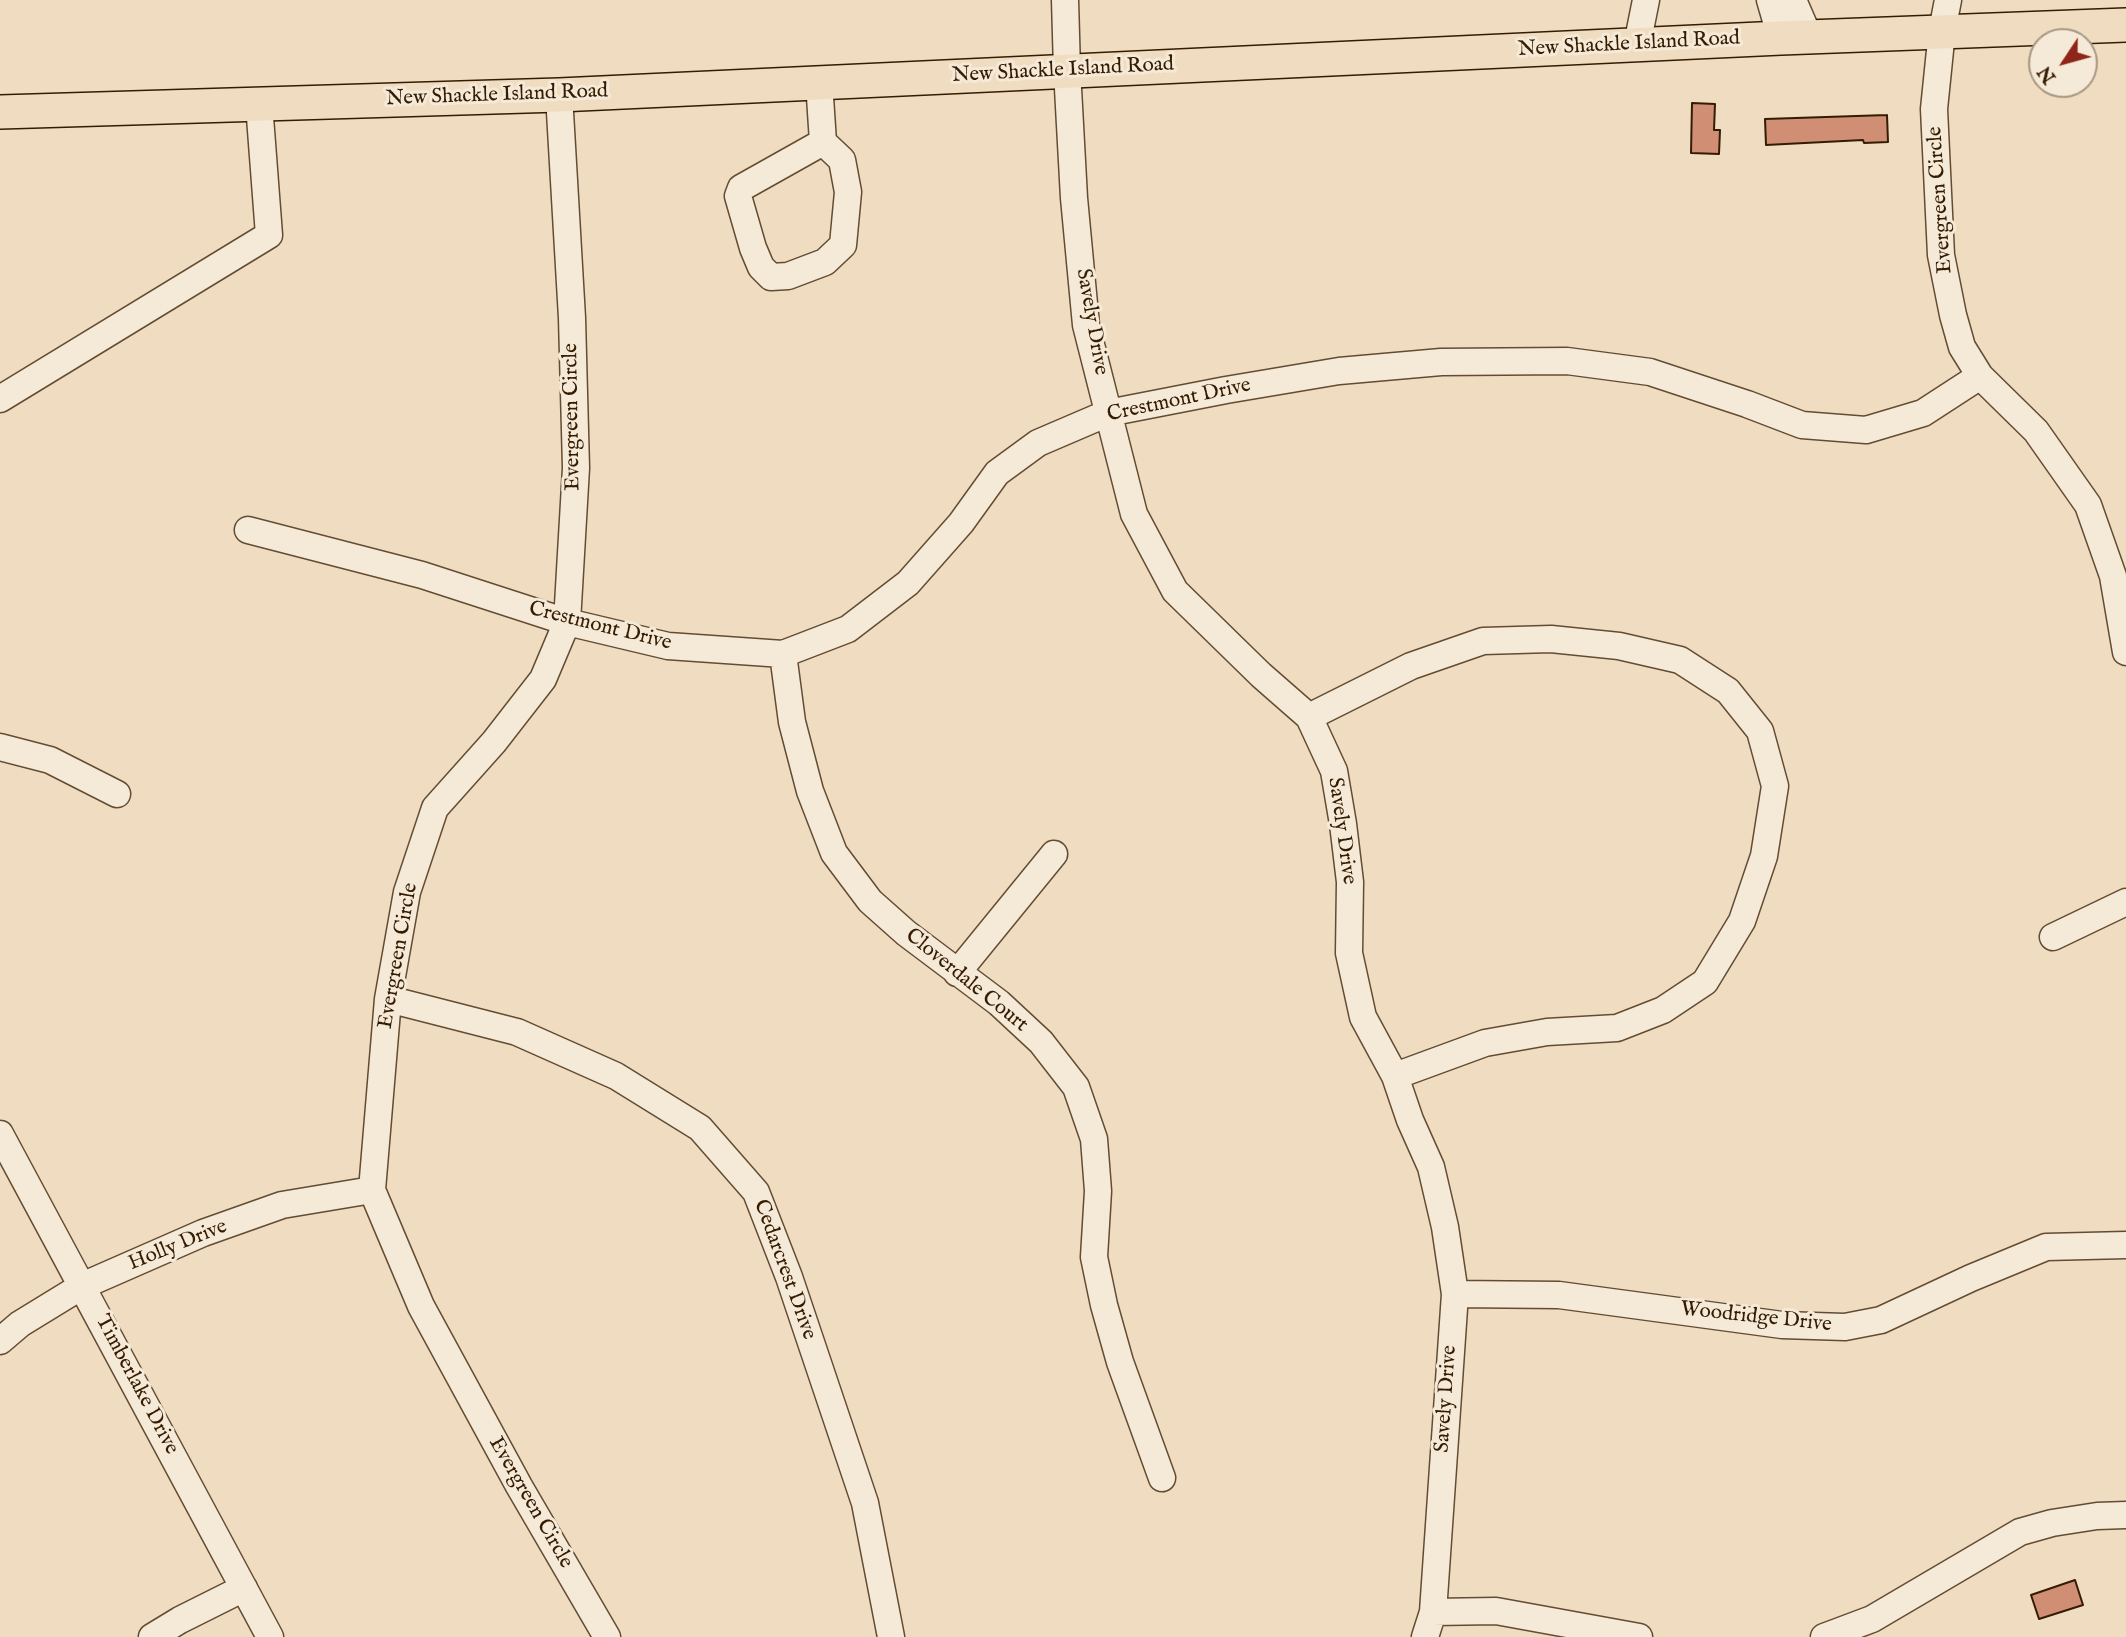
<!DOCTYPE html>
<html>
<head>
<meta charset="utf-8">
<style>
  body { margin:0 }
  #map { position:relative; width:2126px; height:1637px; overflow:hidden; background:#f0ddc1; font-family:"IM FELL English",serif }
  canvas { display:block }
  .north { position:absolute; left:2028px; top:28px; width:70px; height:70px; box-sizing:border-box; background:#f5e9d7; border:2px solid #a89782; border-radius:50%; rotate:234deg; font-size:19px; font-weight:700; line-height:28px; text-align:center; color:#341c02 }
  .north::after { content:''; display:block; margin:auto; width:24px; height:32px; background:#8f2418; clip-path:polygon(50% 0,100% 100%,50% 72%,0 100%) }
</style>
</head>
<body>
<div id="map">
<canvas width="2126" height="1637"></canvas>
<div class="north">N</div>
</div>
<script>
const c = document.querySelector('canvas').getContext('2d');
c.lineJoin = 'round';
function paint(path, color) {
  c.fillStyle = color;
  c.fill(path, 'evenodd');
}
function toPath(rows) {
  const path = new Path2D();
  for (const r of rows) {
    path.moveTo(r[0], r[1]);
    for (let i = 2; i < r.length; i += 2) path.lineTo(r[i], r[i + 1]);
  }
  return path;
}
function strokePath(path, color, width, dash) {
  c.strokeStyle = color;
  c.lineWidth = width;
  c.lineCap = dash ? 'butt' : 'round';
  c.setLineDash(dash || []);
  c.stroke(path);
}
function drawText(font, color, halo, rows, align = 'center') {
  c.font = font + ' "IM FELL English",serif';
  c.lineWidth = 6;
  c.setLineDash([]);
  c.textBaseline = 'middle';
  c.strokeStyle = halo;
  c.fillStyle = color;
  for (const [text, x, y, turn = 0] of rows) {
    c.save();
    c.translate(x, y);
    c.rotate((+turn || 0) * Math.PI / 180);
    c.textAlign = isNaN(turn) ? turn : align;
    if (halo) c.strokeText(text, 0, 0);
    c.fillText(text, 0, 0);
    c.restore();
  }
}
const building = toPath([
  [1692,103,1715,104,1714,130,1720,130,1719,154,1691,153,1692,103],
  [1887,115,1888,142,1864,143,1863,140,1766,145,1765,119,1887,115],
  [2075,1580,2083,1605,2039,1619,2031,1595,2075,1580]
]);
const minor = toPath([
  [1065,0,1067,70,1074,198,1086,325,1134,514,1175,591,1261,675,1309,717,1334,771,1343,824,1350,882,1349,953,1363,1017,1395,1076,1410,1120,1431,1167,1445,1227,1455,1294,1433,1612,1425,1637],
  [1770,0,1781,38],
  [1793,0,1809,37],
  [1948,0,1942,31,1934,109,1941,255,1953,315,1962,347,1980,376,2036,431,2088,505,2113,576,2126,652],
  [1637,45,1646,0],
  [819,82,823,142,842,160,848,192,843,245,825,262,788,276,771,277,761,267,753,248,738,196,741,188,823,142],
  [559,95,572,318,576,468,567,622,543,679,494,742,435,808,407,892,388,999,372,1190,421,1306,519,1486,607,1637],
  [0,399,269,235,259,104],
  [248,530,422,575,567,622,668,646,783,654,848,629,908,583,961,523,997,473,1038,443,1108,413,1226,390,1339,371,1441,362,1567,361,1650,372,1747,404,1802,425,1866,430,1923,413,1980,376],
  [783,654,792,722,810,791,834,853,870,901,906,933,999,1003,1041,1042,1076,1087,1094,1139,1098,1191,1094,1257,1104,1305,1120,1362,1162,1478],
  [1309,717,1411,666,1483,641,1551,639,1619,646,1680,660,1728,691,1760,731,1775,786,1764,856,1742,921,1705,982,1663,1010,1617,1028,1547,1032,1485,1043,1395,1076],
  [0,747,50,760,117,794],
  [2053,937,2126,902],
  [957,973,1054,854],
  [388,999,517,1032,616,1076,700,1128,756,1192,789,1277,865,1503,891,1637],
  [0,1134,270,1637],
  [1455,1294,1559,1295,1782,1325,1845,1327,1881,1320,1971,1278,2046,1247,2126,1245],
  [0,1341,20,1324,82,1286,203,1233,282,1205,372,1190],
  [1433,1612,1496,1611,1639,1637],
  [152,1637,180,1620,244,1588],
  [1824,1637,1872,1619,2020,1532,2052,1523,2097,1516,2126,1515]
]);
const major = toPath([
  [0,112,559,95,1781,38,2126,25]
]);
const streetNames = [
  ["New Shackle Island Road",1629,45,-3],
  ["New Shackle Island Road",1063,71,-3],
  ["New Shackle Island Road",497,96,-2],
  ["Evergreen Circle",1941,200,-94],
  ["Savely Drive",1091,322,80],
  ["Crestmont Drive",1179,401,-12],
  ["Evergreen Circle",573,417,-91],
  ["Crestmont Drive",600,627,14],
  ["Savely Drive",1341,831,82],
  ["Evergreen Circle",399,956,-80],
  ["Cloverdale Court",966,981,39],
  ["Holly Drive",178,1246,-22],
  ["Cedarcrest Drive",784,1270,70],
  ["Woodridge Drive",1756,1318,6],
  ["Timberlake Drive",136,1385,62],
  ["Savely Drive",1447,1399,-86],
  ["Evergreen Circle",530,1503,60]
];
paint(building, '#d08e74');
strokePath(building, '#341c02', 2);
strokePath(minor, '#634c32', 29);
strokePath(major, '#341c02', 36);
strokePath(minor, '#f5e9d7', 26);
strokePath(major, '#f0ddc1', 33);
drawText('21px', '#341c02', '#f5e9d7', streetNames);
</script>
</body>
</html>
